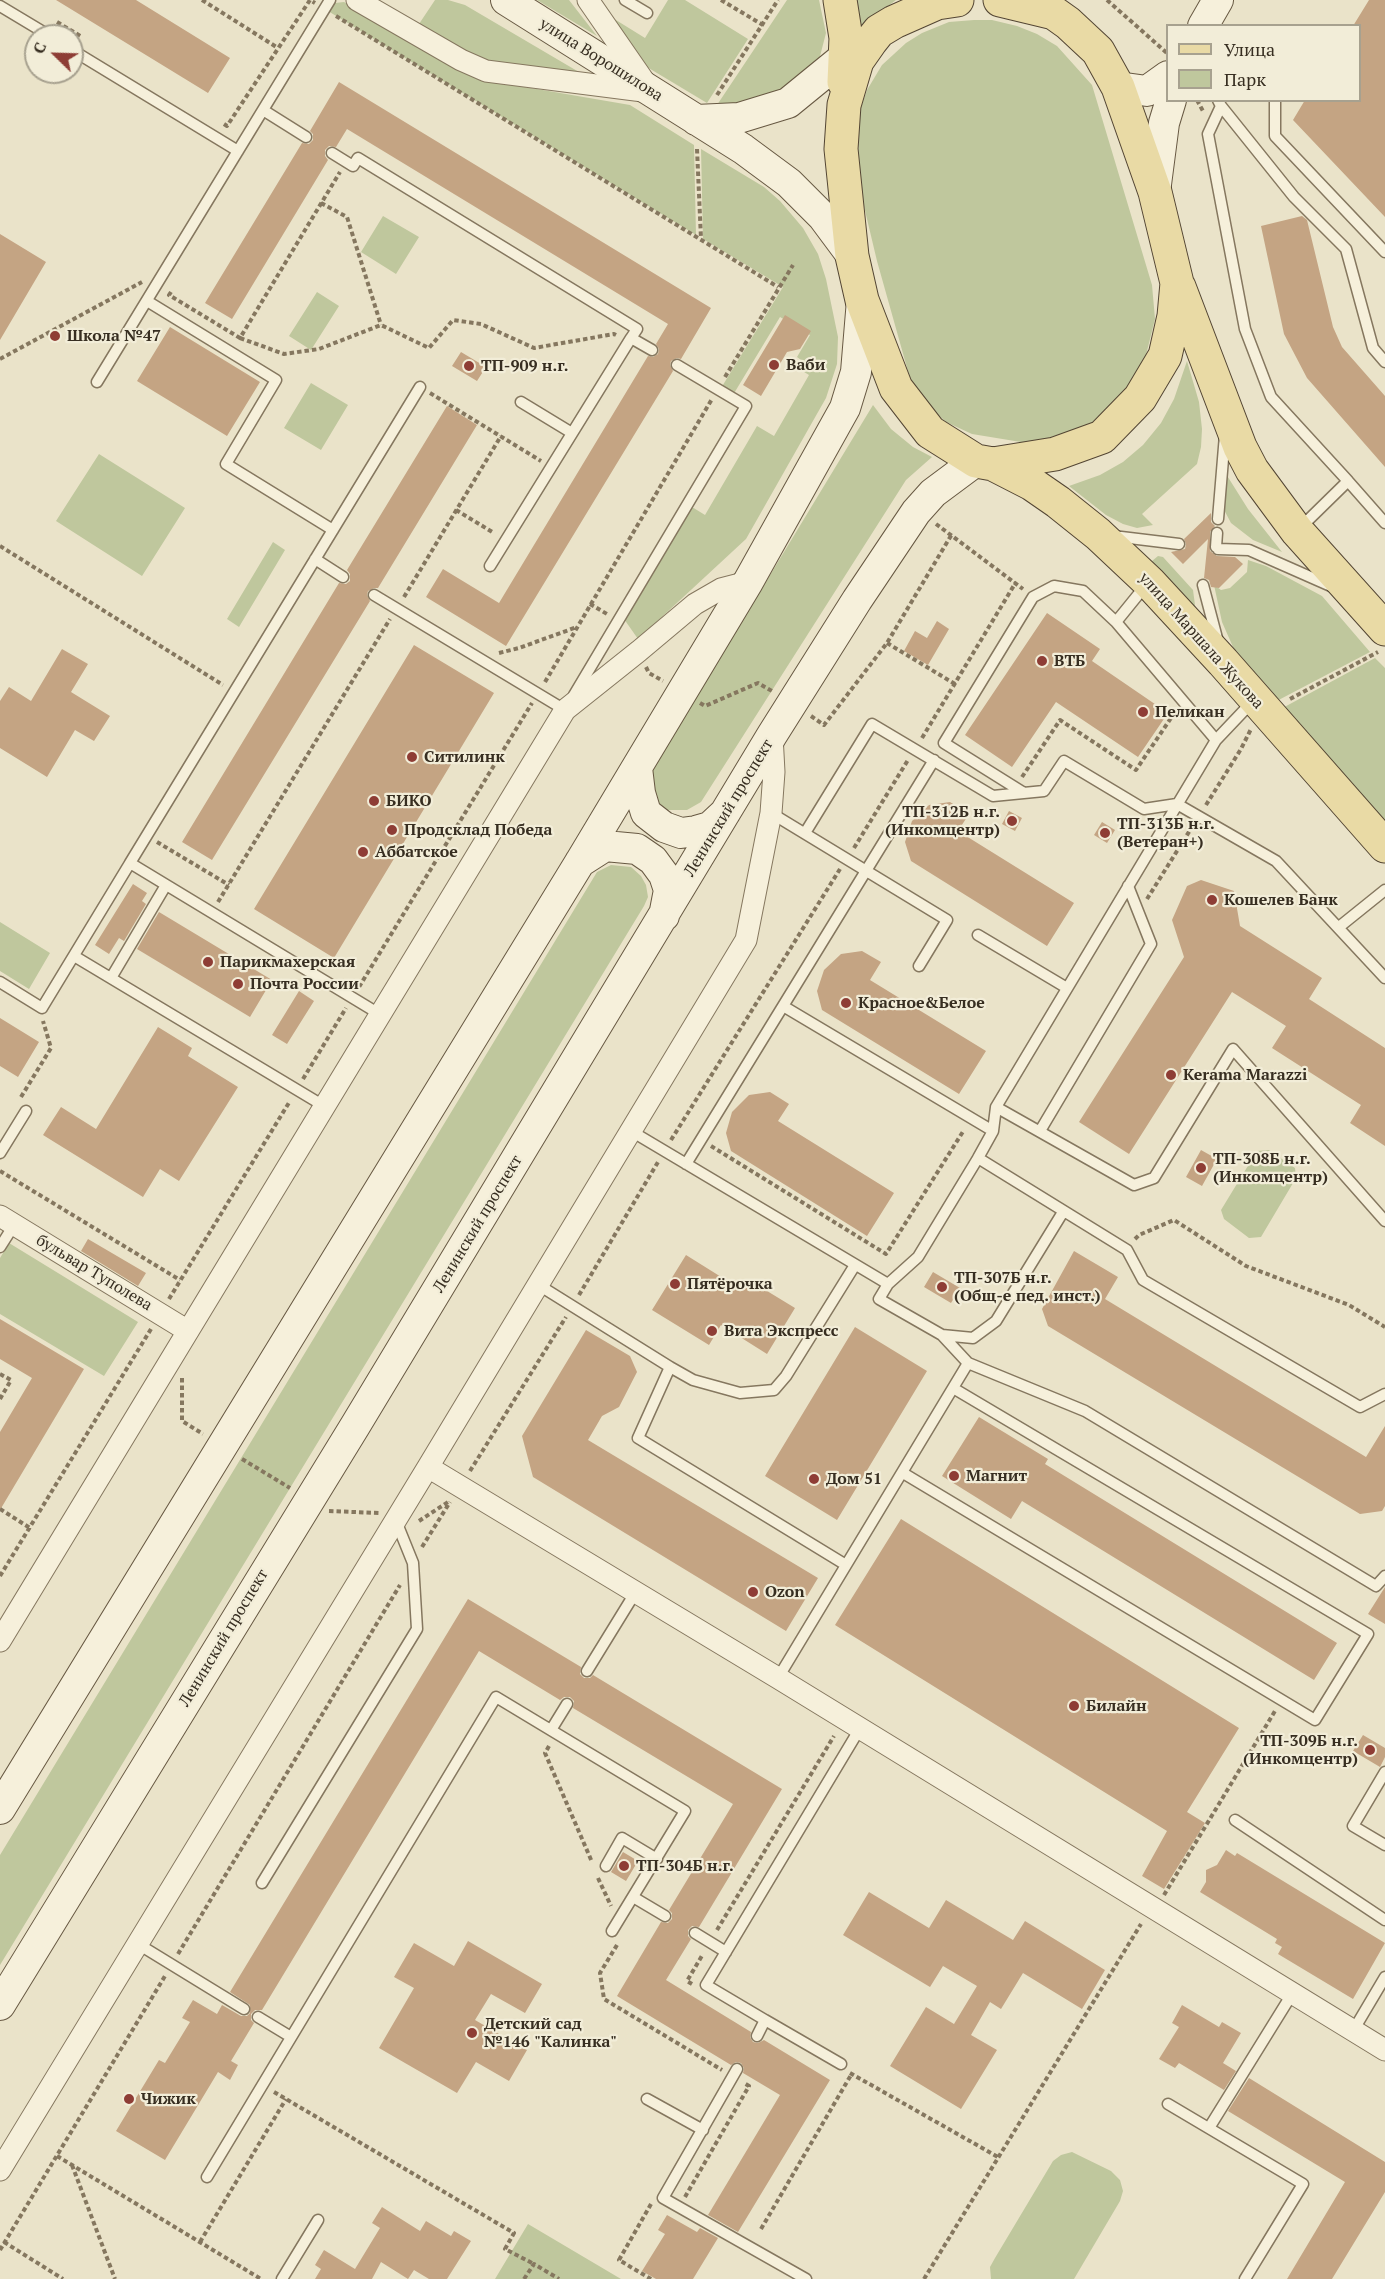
<!DOCTYPE html>
<html>
<head>
<meta charset="utf-8">
<style>
  body { margin:0 }
  #map { position:relative; width:1385px; height:2279px; overflow:hidden; background:#eae3c9; font-family:"PT Serif",serif }
  canvas { display:block }
  .legend { position:absolute; left:1166px; top:24px; width:195px; height:78px; box-sizing:border-box; background:#f2edd8; border:2px solid #a7a18f; margin:0; padding:8px 10px; list-style:none; font-size:18px; color:#372e21 }
  .legend li { display:flex; align-items:center; gap:12px; height:30px }
  .legend b { width:30px; border:2px solid #a7a18f }
  .north { position:absolute; left:24px; top:24px; width:60px; height:60px; box-sizing:border-box; background:#f2edd8; border:2px solid #a7a18f; border-radius:50%; rotate:293deg; font-size:16px; font-weight:700; line-height:24px; text-align:center; color:#372e21 }
  .north::after { content:''; display:block; margin:auto; width:21px; height:27px; background:#8e3d35; clip-path:polygon(50% 0,100% 100%,50% 72%,0 100%) }
</style>
</head>
<body>
<div id="map">
<canvas width="1385" height="2279"></canvas>
<ul class="legend">
<li><b style="height:8px;background:#e9daa5"></b>Улица</li>
<li><b style="height:16px;background:#bfc79d"></b>Парк</li>
</ul>
<div class="north">С</div>
</div>
<script>
const c = document.querySelector('canvas').getContext('2d');
c.lineJoin = 'round';
function paint(path, color) {
  c.fillStyle = color;
  c.fill(path, 'evenodd');
}
function toPath(rows) {
  const path = new Path2D();
  for (const r of rows) {
    path.moveTo(r[0], r[1]);
    for (let i = 2; i < r.length; i += 2) path.lineTo(r[i], r[i + 1]);
  }
  return path;
}
function strokePath(path, color, width, dash) {
  c.strokeStyle = color;
  c.lineWidth = width;
  c.lineCap = dash ? 'butt' : 'round';
  c.setLineDash(dash || []);
  c.stroke(path);
}
function drawText(font, color, halo, rows, align = 'center') {
  c.font = font + ' "PT Serif",serif';
  c.lineWidth = 4.5;
  c.setLineDash([]);
  c.textBaseline = 'middle';
  c.strokeStyle = halo;
  c.fillStyle = color;
  for (const [text, x, y, turn = 0] of rows) {
    c.save();
    c.translate(x, y);
    c.rotate((+turn || 0) * Math.PI / 180);
    c.textAlign = isNaN(turn) ? turn : align;
    if (halo) c.strokeText(text, 0, 0);
    c.fillText(text, 0, 0);
    c.restore();
  }
}
const green = toPath([
  [435,0,448,0,465,5,584,75,488,64,419,24],
  [537,0,569,0,597,36],
  [668,0,685,0,748,39,707,103,647,67,603,12,645,38],
  [787,0,819,0,826,33,818,64,791,93,715,108],
  [853,0,896,0,860,28],
  [344,2,457,69,496,82,630,105,694,145,696,235,328,11,335,3],
  [974,20,992,20,1017,26,1037,34,1057,46,1092,85,1152,285,1155,319,1146,355,1123,400,1086,428,1033,444,972,434,946,422,927,405,911,382,877,261,857,177,860,110,867,90,882,65,906,43,922,33,949,22],
  [701,149,764,187,780,201,803,228,818,254,826,279,838,337,837,364,826,398,746,539,638,639,624,619,692,507,705,515,757,426,774,436,809,375,796,367,801,360,797,357,810,335,780,317,730,400,718,393,783,287,703,239],
  [383,216,419,237,396,274,361,252],
  [317,292,339,306,311,350,289,336],
  [1187,361,1199,402,1202,429,1201,447,1197,464,1142,514,1153,525,1137,528,1123,524,1106,515,1069,486,1100,475,1123,462,1143,445,1161,423,1174,399],
  [311,383,348,405,321,450,284,428],
  [873,405,891,429,913,447,932,457,906,480,701,802,687,810,664,810,648,797,649,775],
  [99,454,185,508,142,576,56,521],
  [1226,474,1248,509,1282,552,1253,540,1231,523,1222,506],
  [273,542,285,550,239,627,227,619],
  [1158,556,1163,557,1193,590,1197,620,1146,566],
  [1248,560,1266,566,1322,596,1370,652,1271,704,1244,672,1222,622,1214,585,1221,590,1230,588,1247,572],
  [1375,658,1385,668,1385,826,1277,711],
  [611,865,631,867,641,876,646,885,648,897,644,906,0,1965,0,1855,597,872],
  [0,922,50,953,29,989,0,971],
  [1269,1150,1295,1168,1296,1178,1261,1237,1249,1238,1224,1219,1221,1210,1257,1151],
  [9,1243,138,1322,104,1376,0,1314,0,1258],
  [1072,2152,1111,2171,1120,2180,1123,2191,1120,2201,1074,2279,991,2279,990,2267,995,2258,1053,2161,1061,2155],
  [528,2224,621,2279,495,2279]
]);
const building = toPath([
  [56,0,136,0,230,58,208,93],
  [1369,0,1385,0,1385,217,1293,120,1305,100,1359,100,1359,26,1353,26],
  [339,82,711,308,681,359,677,358,671,361,670,365,673,371,506,646,426,597,443,569,499,603,648,356,653,357,658,354,659,349,656,344,668,324,347,129,336,147,329,146,325,150,325,156,328,160,232,319,205,303,302,143,309,144,313,140,313,134,310,131],
  [1302,216,1307,220,1333,327,1342,347,1385,396,1385,467,1307,378,1284,334,1261,226],
  [0,234,46,262,0,340],
  [785,315,811,331,800,349,787,352,761,396,743,385],
  [170,327,260,382,227,436,137,381],
  [461,352,486,367,477,381,452,366],
  [447,406,477,425,378,588,374,588,368,591,367,595,370,601,212,860,182,842,339,583,346,584,350,581,350,574,347,570],
  [1211,513,1211,522,1215,526,1210,532,1210,551,1217,556,1235,557,1243,564,1219,588,1211,587,1209,580,1204,578,1208,539,1183,564,1171,552,1185,549,1186,544,1184,539],
  [1047,613,1100,649,1092,661,1168,713,1138,757,1056,702,1012,767,965,735],
  [937,621,949,629,928,665,904,651,915,631,927,638],
  [414,645,494,693,334,958,254,909],
  [62,649,88,664,71,692,110,716,94,741,75,730,47,777,0,748,0,701,9,687,31,701],
  [950,802,969,814,958,831,1074,903,1047,946,911,861,905,842,912,821,929,805],
  [1009,811,1022,818,1015,831,1002,824],
  [1102,822,1115,830,1107,843,1094,835],
  [1201,880,1234,891,1240,926,1322,978,1309,999,1385,1048,1385,1146,1350,1123,1361,1105,1272,1048,1286,1026,1232,992,1129,1154,1079,1122,1184,957,1172,920,1187,886],
  [133,884,147,893,142,901,146,904,124,941,119,938,109,954,95,945],
  [159,912,272,980,250,1017,137,949],
  [862,951,881,962,870,980,986,1051,959,1094,822,1010,817,991,824,970,841,954],
  [299,991,314,1001,287,1044,272,1035],
  [0,1018,39,1042,18,1077,0,1066],
  [158,1027,192,1048,188,1056,238,1087,179,1181,160,1169,143,1197,43,1135,61,1107,96,1129],
  [770,1092,789,1104,778,1121,894,1193,867,1236,731,1151,726,1133,732,1112,749,1095],
  [1201,1150,1217,1159,1202,1186,1186,1177],
  [88,1239,146,1273,138,1286,81,1251],
  [1074,1251,1118,1277,1105,1299,1366,1457,1385,1426,1385,1506,1382,1511,1360,1514,1048,1326,1042,1309],
  [686,1255,742,1290,749,1280,795,1308,767,1354,721,1325,709,1345,652,1310],
  [933,1272,960,1288,951,1303,924,1287],
  [0,1319,84,1369,0,1510,0,1432,32,1378,0,1359],
  [855,1327,927,1371,837,1520,765,1476],
  [586,1330,630,1356,637,1372,619,1407,602,1416,588,1440,818,1578,786,1631,533,1477,522,1436],
  [979,1417,1048,1459,1045,1464,1337,1643,1314,1680,1022,1501,1011,1519,942,1476],
  [901,1519,1239,1728,1187,1812,1205,1823,1164,1889,1142,1876,1167,1831,835,1625],
  [1385,1587,1385,1624,1368,1614],
  [468,1599,581,1667,580,1674,584,1678,590,1678,593,1675,782,1789,699,1927,692,1926,688,1930,688,1936,691,1939,666,1980,751,2032,750,2037,753,2042,758,2043,764,2040,830,2080,738,2232,708,2215,780,2095,743,2073,744,2068,741,2063,736,2062,731,2065,617,1996,661,1922,668,1923,672,1919,672,1913,669,1910,733,1804,573,1708,574,1701,570,1697,564,1697,560,1700,479,1651,262,2010,255,2010,251,2014,251,2020,254,2023,231,2061,238,2065,230,2080,218,2072,165,2160,116,2131,159,2060,165,2063,190,2022,182,2018,193,2000,217,2014,222,2005,241,2016,247,2016,250,2013,250,2005,230,1992],
  [1363,1735,1385,1748,1385,1757,1380,1767,1353,1751],
  [1226,1850,1235,1856,1237,1853,1385,1943,1353,1999,1278,1954,1282,1947,1275,1943,1277,1939,1200,1892,1206,1882,1206,1870,1217,1865],
  [623,1852,638,1861,626,1881,611,1872],
  [869,1892,929,1928,946,1900,1013,1940,1025,1921,1105,1970,1082,2009,1023,1973,1001,2009,990,2002,971,2035,997,2050,961,2109,890,2066,926,2007,954,2024,977,1986,943,1966,930,1987,843,1935],
  [468,1941,542,1984,525,2013,491,1994,475,2020,527,2050,509,2081,476,2062,457,2093,379,2048,414,1988,394,1977,414,1943,454,1966],
  [1182,2005,1219,2027,1222,2022,1241,2033,1223,2063,1236,2071,1224,2090,1179,2063,1175,2068,1159,2059,1179,2027,1172,2023],
  [1249,2078,1385,2162,1385,2192,1332,2279,1287,2279,1345,2182,1228,2111],
  [382,2207,420,2231,426,2221,451,2236,454,2231,471,2241,447,2279,429,2279,414,2270,408,2279,381,2262,372,2279,315,2279,321,2269,315,2265,324,2250,355,2269,380,2228,372,2223],
  [667,2215,697,2232,700,2228,718,2238,693,2279,656,2279,642,2271,665,2234,658,2230]
]);
const path = toPath([
  [202,0,278,48],
  [721,0,763,25],
  [1107,0,1167,53],
  [336,16,778,287],
  [57,22,82,37],
  [717,95,778,0],
  [1197,100,1204,113],
  [224,124,227,126,310,0,315,3],
  [697,149,701,239],
  [321,203,347,217,381,325],
  [171,292,169,295,240,338,340,172],
  [240,338,284,354,319,349,381,325,429,348,453,320,481,324,534,348,614,334,616,335],
  [0,359,142,282],
  [725,377,793,265],
  [430,393,541,461],
  [456,510,494,533],
  [936,524,1023,589],
  [0,546,223,685],
  [404,597,501,436],
  [590,604,607,614],
  [887,643,955,684],
  [499,653,519,648,577,627],
  [646,667,649,673,663,681],
  [545,682,712,399],
  [1290,699,1378,652],
  [700,703,705,706,758,683,772,691],
  [811,716,824,725,887,643,952,534],
  [922,738,1016,582],
  [1022,777,1060,720,1136,770,1175,712],
  [1206,805,1241,749,1251,729],
  [157,842,229,885],
  [854,848,908,760],
  [1147,899,1192,827],
  [218,902,390,619],
  [359,987,532,703],
  [303,1079,346,1008],
  [21,1097,51,1048,43,1021],
  [671,1140,840,869],
  [711,1146,886,1254,964,1130],
  [0,1171,180,1280],
  [1135,1239,1139,1235,1174,1220,1246,1266,1349,1305,1385,1327],
  [579,1295,658,1162],
  [169,1299,290,1101],
  [0,1374,11,1380,0,1399],
  [182,1378,182,1421,203,1434],
  [242,1459,290,1488],
  [470,1471,566,1317],
  [0,1509,30,1528],
  [329,1511,379,1513],
  [419,1521,448,1502],
  [422,1547,450,1502],
  [0,1576,151,1329],
  [549,1746,545,1753,592,1862],
  [598,1878,611,1906],
  [1164,1895,1275,1711],
  [717,1930,834,1736],
  [617,1945,600,1973,604,1999,722,2070],
  [178,1954,400,1585],
  [692,1984,687,1981,703,1954],
  [850,2073,998,2157],
  [274,2092,514,2233,505,2249,534,2264],
  [57,2156,261,2279],
  [72,2165,115,2279],
  [685,2197,749,2086,744,2083],
  [651,2204,619,2260,651,2279],
  [761,2229,851,2075],
  [4,2242,63,2279],
  [200,2242,286,2099],
  [0,2250,165,1976],
  [524,2279,534,2264,559,2279],
  [924,2279,1141,1924]
]);
const lane = toPath([
  [625,0,647,13],
  [0,6,50,36],
  [72,50,238,151],
  [1218,100,1221,106,1208,134,1245,329,1271,397,1348,481,1299,529],
  [1275,100,1275,136,1385,252],
  [1221,106,1294,197,1346,249,1373,348,1385,362],
  [263,110,306,137],
  [332,153,353,166,358,158,637,329,631,338],
  [147,301,276,380,226,464,333,530],
  [97,382,330,0],
  [521,402,572,433],
  [1348,481,1385,523],
  [1218,519,1225,435],
  [1113,536,1179,544],
  [1216,547,1217,533],
  [1218,549,1249,550,1333,587],
  [315,559,343,577],
  [490,566,631,338,652,350],
  [1203,585,1218,642],
  [374,595,565,710,566,708],
  [1116,622,1146,585],
  [574,695,746,406,677,365],
  [1253,701,1216,740,996,1107,993,1131,978,1158,918,1257,888,1284,879,1299,942,1335,968,1363,1085,1411,1376,1586,1385,1576],
  [1024,793,944,743,1033,597,1054,586,1083,591,1116,622,1216,740],
  [771,813,947,920,919,966],
  [805,833,872,724,993,796,1044,791,1064,761,1144,809,1177,804,1276,861,1385,978],
  [130,863,420,387],
  [1339,927,1385,890],
  [978,935,1067,988],
  [74,956,324,1106],
  [111,978,166,885],
  [0,982,42,1008,130,863,381,1015],
  [783,1006,993,1131],
  [996,1107,1134,1185,1154,1178,1233,1049,1385,1221],
  [631,1131,888,1284],
  [1040,1131,1151,944,1128,886],
  [0,1153,26,1111],
  [978,1158,1127,1250,1143,1280,1360,1407,1385,1394],
  [686,1164,934,760],
  [0,1247,14,1225],
  [537,1284,670,1367,638,1438,846,1565],
  [942,1335,973,1338,996,1321,1063,1212],
  [670,1367,693,1380,740,1393,774,1390,786,1376,855,1265],
  [903,1473,1315,1720,1368,1634,953,1388],
  [587,1671,635,1593],
  [778,1678,968,1363],
  [551,1730,567,1704],
  [1385,1772,1353,1826,1385,1845],
  [1235,1820,1385,1920],
  [606,1866,622,1838,657,1859],
  [262,1883,417,1629,413,1563,396,1521],
  [633,1897,665,1916],
  [695,1933,726,1952],
  [138,1944,244,2009],
  [258,2017,291,2037],
  [765,2020,841,2064],
  [1353,2031,1385,1977],
  [757,2036,765,2020,706,1985,859,1730],
  [737,2069,663,2198,806,2279],
  [647,2099,703,2130],
  [1168,2104,1303,2184,1245,2279],
  [1209,2128,1292,1994],
  [207,2177,496,1697,685,1811,612,1931],
  [282,2279,318,2220]
]);
const street = toPath([
  [357,0,461,60,486,71,643,91],
  [588,0,644,81],
  [0,1216,188,1331],
  [428,1467,778,1678,1385,2050],
  [0,1641,565,710,639,651,695,604,721,589,748,582],
  [0,2170,428,1467,746,940,771,813,774,772,772,735]
]);
const secondary = toPath([
  [506,0,743,149,789,183,823,217,852,256],
  [1203,26,1218,0],
  [1118,87,1147,91,1168,76],
  [696,120,739,118,788,103,859,45],
  [1155,192,1164,123,1171,100],
  [637,768,640,793,646,813,664,827,681,833,696,831,710,827,725,813],
  [580,862,605,846,637,849,653,860,664,875,669,890,664,916],
  [0,1809,580,862,748,582,845,408,856,372,862,300],
  [0,2005,355,1426,772,735,857,600,916,512,933,493,976,461]
]);
const primary = toPath([
  [840,0,846,38,844,82],
  [957,0,937,3,894,22,879,31,871,41,857,61,844,105,841,149,852,256,862,300,896,388,930,432,976,461,993,464,1055,454,1102,437,1140,398,1165,356,1174,316,1177,283,1155,192,1118,87,1098,51,1068,23,1054,13,1000,0],
  [1179,287,1240,447,1252,470,1297,531,1385,629],
  [993,464,1032,484,1058,502,1098,534,1149,582,1223,662,1385,846]
]);
const markers = [
  [55,336,6,"#8e3d35"],
  [774,365,6,"#8e3d35"],
  [469,366,6,"#8e3d35"],
  [1042,661,6,"#8e3d35"],
  [1143,712,6,"#8e3d35"],
  [412,757,6,"#8e3d35"],
  [374,801,6,"#8e3d35"],
  [1012,821,6,"#8e3d35"],
  [392,830,6,"#8e3d35"],
  [1105,833,6,"#8e3d35"],
  [363,852,6,"#8e3d35"],
  [1212,900,6,"#8e3d35"],
  [208,962,6,"#8e3d35"],
  [238,984,6,"#8e3d35"],
  [846,1003,6,"#8e3d35"],
  [1171,1075,6,"#8e3d35"],
  [1201,1168,6,"#8e3d35"],
  [675,1284,6,"#8e3d35"],
  [942,1287,6,"#8e3d35"],
  [712,1331,6,"#8e3d35"],
  [954,1476,6,"#8e3d35"],
  [814,1479,6,"#8e3d35"],
  [753,1592,6,"#8e3d35"],
  [1074,1706,6,"#8e3d35"],
  [1370,1750,6,"#8e3d35"],
  [624,1866,6,"#8e3d35"],
  [472,2033,6,"#8e3d35"],
  [129,2099,6,"#8e3d35"]
];
const streetNames = [
  ["улица Ворошилова",601,60,32],
  ["улица Маршала Жукова",1201,641,48],
  ["Ленинский проспект",729,808,-59],
  ["Ленинский проспект",478,1224,-59],
  ["бульвар Туполева",94,1273,31],
  ["Ленинский проспект",224,1638,-59]
];
const poiNames = [
  ["Школа №47",67,336],
  ["Ваби",786,365],
  ["ТП-909 н.г.",481,366],
  ["ВТБ",1054,661],
  ["Пеликан",1155,712],
  ["Ситилинк",424,757],
  ["БИКО",386,801],
  ["ТП-312Б н.г.",1000,812,"right"],
  ["(Инкомцентр)",1000,830,"right"],
  ["ТП-313Б н.г.",1117,824],
  ["(Ветеран+)",1117,842],
  ["Продсклад Победа",404,830],
  ["Аббатское",375,852],
  ["Кошелев Банк",1224,900],
  ["Парикмахерская",220,962],
  ["Почта России",250,984],
  ["Красное&Белое",858,1003],
  ["Kerama Marazzi",1183,1075],
  ["ТП-308Б н.г.",1213,1159],
  ["(Инкомцентр)",1213,1177],
  ["ТП-307Б н.г.",954,1278],
  ["(Общ-е пед. инст.)",954,1296],
  ["Пятёрочка",687,1284],
  ["Вита Экспресс",724,1331],
  ["Магнит",966,1476],
  ["Дом 51",826,1479],
  ["Ozon",765,1592],
  ["Билайн",1086,1706],
  ["ТП-309Б н.г.",1358,1741,"right"],
  ["(Инкомцентр)",1358,1759,"right"],
  ["ТП-304Б н.г.",636,1866],
  ["Детский сад",484,2024],
  ["№146 \"Калинка\"",484,2042],
  ["Чижик",141,2099]
];
paint(green, '#bfc79d');
paint(building, '#c4a483');
strokePath(lane, '#85775f', 13);
strokePath(street, '#85775f', 23);
strokePath(secondary, '#675842', 32);
strokePath(primary, '#534533', 35);
strokePath(path, '#85775f', 4, [4.5, 3]);
strokePath(lane, '#f6f0db', 10);
strokePath(street, '#f6f0db', 21);
strokePath(secondary, '#f6f0db', 30);
strokePath(primary, '#e9daa5', 33);
for (const [x, y, r, color] of markers) {
  const dot = new Path2D();
  dot.arc(x, y, r, 0, 2 * Math.PI);
  c.fillStyle = color;
  c.fill(dot);
  strokePath(dot, '#f2edd8', 2);
}
drawText('16px', '#372e21', '#f2edd8', streetNames);
drawText('bold 16px', '#372e21', '#f2edd8', poiNames, 'left');
</script>
</body>
</html>
